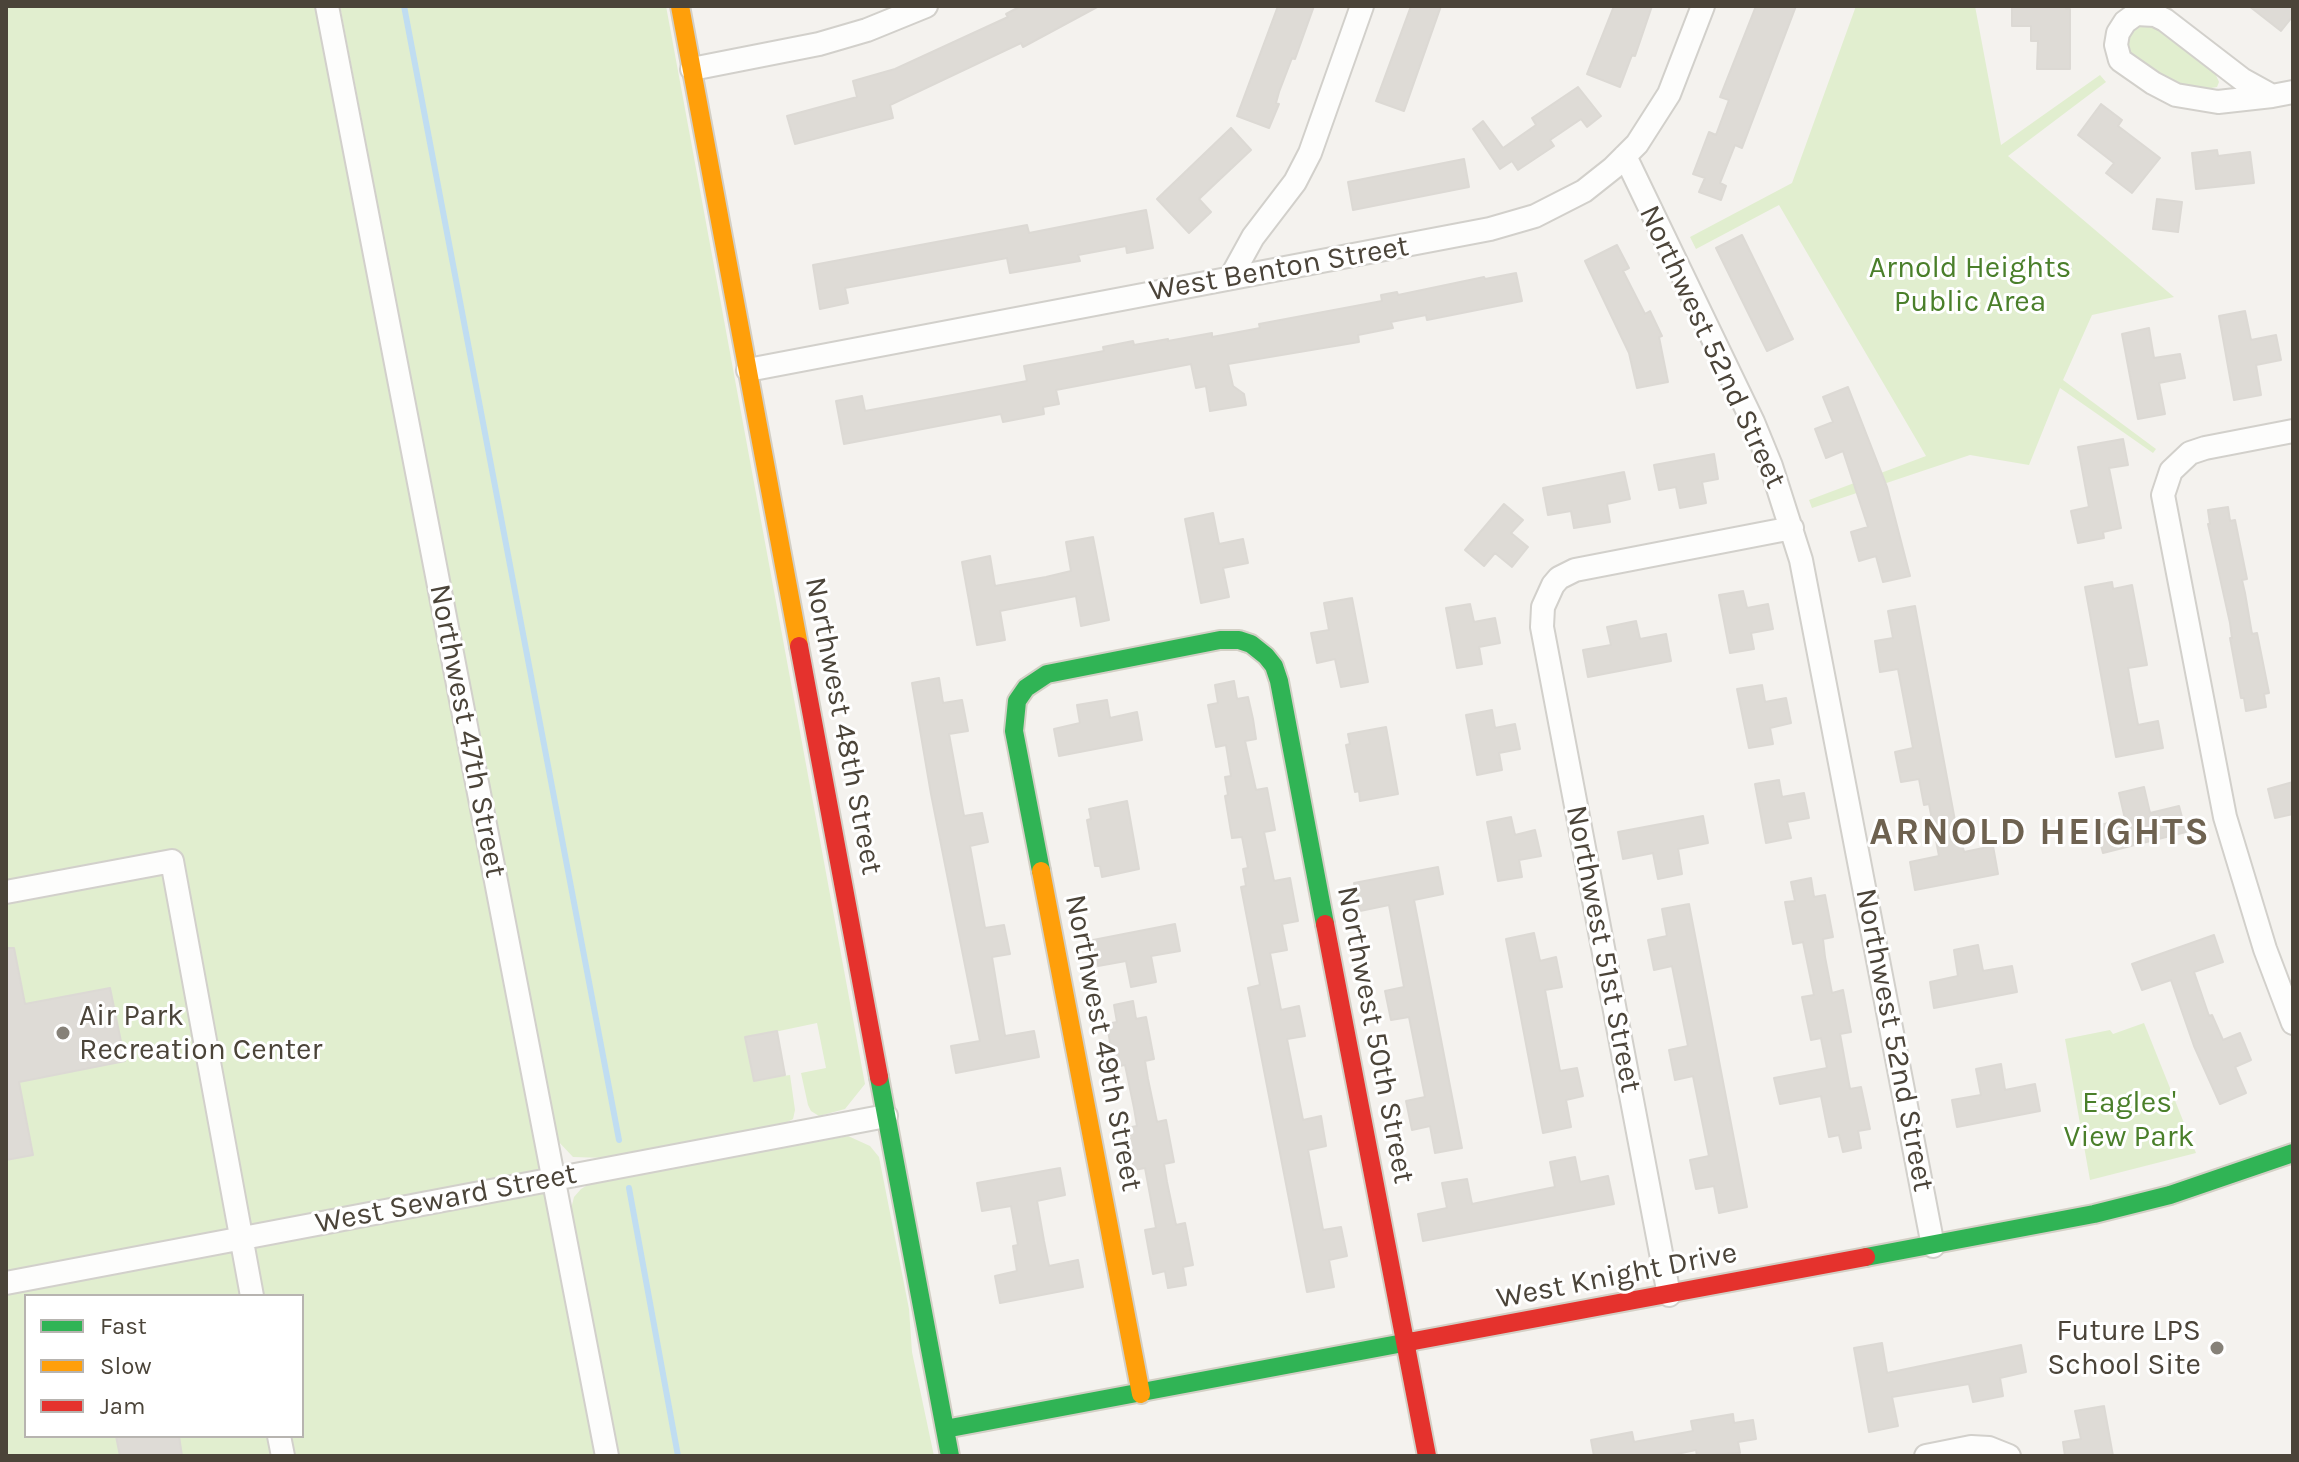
<!DOCTYPE html>
<html>
<head>
<meta charset="utf-8">
<style>
  body { margin:0 }
  #map { position:relative; width:2299px; height:1462px; overflow:hidden; background:#f4f2ee; font-family:Karla,sans-serif }
  canvas { display:block }
  .frame { position:absolute; inset:0; border:8px solid #4b4439; pointer-events:none }
  .legend { position:absolute; left:24px; top:1294px; width:280px; height:144px; box-sizing:border-box; background:#fff; border:2px solid #b7b4b0; margin:0; padding:10px 14px; list-style:none; font-size:24px; color:#4b4439 }
  .legend li { display:flex; align-items:center; gap:16px; height:40px }
  .legend b { width:40px; border:2px solid #b7b4b0 }
</style>
</head>
<body>
<div id="map">
<canvas width="2299" height="1462"></canvas>
<div class="frame"></div>
<ul class="legend">
<li><b style="height:10px;background:#30b455"></b>Fast</li>
<li><b style="height:10px;background:#ff9f0a"></b>Slow</li>
<li><b style="height:10px;background:#e5322d"></b>Jam</li>
</ul>
</div>
<script>
const c = document.querySelector('canvas').getContext('2d');
c.lineJoin = 'round';
function paint(path, color) {
  c.fillStyle = color;
  c.fill(path, 'evenodd');
}
function toPath(rows) {
  const path = new Path2D();
  for (const r of rows) {
    path.moveTo(r[0], r[1]);
    for (let i = 2; i < r.length; i += 2) path.lineTo(r[i], r[i + 1]);
  }
  return path;
}
function strokePath(path, color, width, dash) {
  c.strokeStyle = color;
  c.lineWidth = width;
  c.lineCap = dash ? 'butt' : 'round';
  c.setLineDash(dash || []);
  c.stroke(path);
}
function drawText(font, color, halo, rows, align = 'center') {
  c.font = font + ' Karla,sans-serif';
  c.lineWidth = 6;
  c.setLineDash([]);
  c.textBaseline = 'middle';
  c.strokeStyle = halo;
  c.fillStyle = color;
  for (const [text, x, y, turn = 0] of rows) {
    c.save();
    c.translate(x, y);
    c.rotate((+turn || 0) * Math.PI / 180);
    c.textAlign = isNaN(turn) ? turn : align;
    if (halo) c.strokeText(text, 0, 0);
    c.fillText(text, 0, 0);
    c.restore();
  }
}
const green = toPath([
  [6,6,327,6,607,1456,6,1456],
  [26,1296,302,1296,302,1436,26,1436],
  [340,6,666,6,865,1084,845,1109,819,1116,811,1111,808,1105,801,1073,826,1068,817,1023,746,1038,754,1080,790,1075,795,1110,793,1119,784,1124,605,1158,573,1157,556,1139],
  [1856,6,1975,6,2001,145,2100,75,2106,82,2008,156,2174,297,2092,315,2063,380,2156,449,2153,453,2060,388,2029,465,1970,455,1812,508,1809,500,1926,456,1779,205,1696,249,1690,237,1792,183],
  [2147,24,2155,25,2215,73,2219,82,2217,87,2201,90,2183,85,2165,78,2133,58,2127,43,2129,35,2132,29],
  [2144,1023,2196,1153,2090,1180,2065,1039,2110,1030,2113,1034],
  [848,1136,870,1146,879,1157,909,1309,912,1352,934,1456,616,1456,571,1209,574,1197,581,1189,591,1183]
]);
const stream = toPath([
  [404,6,619,1140],
  [629,1188,678,1456]
]);
const building = toPath([
  [1021,6,1099,6,1023,47,1021,43,890,105,893,118,795,144,787,116,857,97,853,81,895,69,1008,17,1006,14,1021,6],
  [1278,6,1314,6,1295,59,1292,58,1279,92,1276,103,1279,104,1269,128,1237,116,1278,6],
  [1411,6,1441,6,1404,111,1376,101,1411,6],
  [1614,6,1652,6,1635,56,1632,55,1620,87,1587,74,1614,6],
  [1756,6,1796,6,1742,148,1735,145,1720,183,1726,186,1721,200,1699,192,1705,178,1693,174,1709,132,1716,135,1729,100,1720,97,1756,6],
  [2012,6,2066,6,2066,9,2070,9,2070,69,2037,69,2038,41,2031,41,2031,26,2012,26,2012,6],
  [2249,6,2293,6,2293,16,2281,31,2249,6],
  [1578,87,1601,116,1587,127,1581,119,1550,140,1554,146,1518,170,1512,161,1500,169,1473,129,1483,121,1503,148,1536,125,1532,118,1578,87],
  [2101,104,2122,120,2118,126,2160,158,2132,193,2106,173,2114,163,2078,135,2101,104],
  [1231,128,1251,150,1199,199,1211,212,1189,233,1157,199,1231,128],
  [2217,150,2218,156,2250,152,2254,183,2196,189,2192,153,2217,150],
  [1464,159,1469,187,1353,210,1348,182,1464,159],
  [2157,199,2182,202,2178,232,2153,229,2157,199],
  [1146,210,1153,248,1127,253,1126,246,1078,255,1080,261,1010,273,1007,258,845,288,848,303,820,309,813,265,1027,225,1029,233,1146,210],
  [1742,235,1793,339,1767,351,1716,248,1742,235],
  [1617,245,1629,268,1623,271,1645,314,1650,311,1662,336,1659,337,1668,382,1637,388,1629,353,1585,261,1617,245],
  [1516,273,1522,301,1427,320,1426,315,1391,322,1393,328,1358,335,1359,342,1228,364,1233,386,1244,394,1246,405,1210,411,1206,386,1196,388,1191,364,1056,390,1059,404,1043,407,1044,414,1003,422,1001,414,844,444,836,401,862,396,865,411,958,394,1027,381,1024,366,1104,351,1103,347,1133,341,1134,345,1168,339,1168,341,1212,333,1212,337,1223,335,1260,328,1259,324,1382,301,1381,295,1397,292,1398,295,1484,277,1485,279,1516,273],
  [2245,311,2251,340,2276,335,2281,360,2256,365,2261,395,2234,400,2219,316,2245,311],
  [2149,328,2154,358,2180,354,2185,378,2159,383,2165,414,2138,419,2122,334,2149,328],
  [1848,387,1887,487,1910,576,1883,582,1876,556,1859,561,1851,532,1868,527,1843,451,1826,458,1815,429,1833,422,1823,397,1848,387],
  [2123,439,2128,465,2109,468,2121,528,2103,532,2104,538,2078,543,2071,511,2089,507,2078,447,2123,439],
  [1714,454,1718,479,1702,482,1706,503,1680,508,1676,487,1659,490,1654,465,1714,454],
  [1624,472,1630,499,1607,504,1610,522,1574,528,1571,511,1548,515,1543,488,1624,472],
  [1504,504,1523,520,1511,533,1528,547,1512,567,1495,553,1484,566,1465,550,1504,504],
  [2228,507,2230,521,2235,520,2247,579,2242,580,2245,593,2252,634,2257,633,2269,693,2264,694,2266,707,2246,711,2244,698,2241,698,2230,638,2232,638,2230,623,2208,524,2210,524,2208,510,2228,507],
  [1213,513,1219,544,1243,539,1248,563,1223,568,1229,597,1201,603,1185,519,1213,513],
  [1093,537,1109,620,1081,626,1076,596,1000,611,1005,640,977,645,962,562,990,556,995,586,1046,577,1071,571,1066,542,1093,537],
  [2112,582,2113,589,2132,585,2147,665,2128,668,2131,687,2138,725,2158,721,2163,748,2116,757,2085,587,2112,582],
  [1743,591,1747,608,1768,604,1773,629,1751,633,1754,649,1730,653,1719,595,1743,591],
  [1352,598,1368,682,1341,687,1335,659,1317,663,1311,633,1329,630,1324,603,1352,598],
  [1470,604,1474,622,1495,618,1500,643,1479,647,1482,664,1457,668,1446,608,1470,604],
  [1915,606,1956,826,1958,826,1964,852,1993,846,1998,874,1915,890,1910,862,1939,856,1929,804,1924,805,1919,779,1901,782,1895,752,1913,748,1898,669,1880,672,1875,641,1893,638,1888,611,1915,606],
  [1636,621,1640,639,1666,634,1671,661,1588,677,1583,650,1611,645,1607,627,1636,621],
  [939,678,943,703,962,700,968,731,949,734,964,816,982,813,988,842,970,846,985,928,1004,925,1010,954,992,957,1005,1036,1034,1031,1039,1057,956,1073,951,1046,980,1041,931,794,912,683,939,678],
  [1234,681,1237,699,1248,697,1253,719,1256,739,1245,741,1256,790,1267,788,1275,830,1264,832,1274,881,1290,878,1298,921,1282,924,1287,950,1270,953,1281,1010,1299,1006,1305,1036,1287,1039,1303,1120,1321,1116,1326,1146,1308,1150,1323,1230,1341,1227,1347,1256,1329,1260,1334,1287,1307,1292,1248,988,1260,985,1241,887,1246,886,1243,869,1248,868,1242,837,1232,838,1225,796,1228,795,1225,777,1231,776,1226,745,1216,747,1208,705,1218,703,1215,685,1234,681],
  [1762,685,1765,702,1786,698,1791,723,1770,728,1773,744,1749,748,1737,689,1762,685],
  [1107,700,1110,718,1137,712,1142,740,1059,756,1054,729,1080,723,1077,705,1107,700],
  [1492,710,1495,728,1515,724,1520,749,1499,753,1502,770,1477,775,1466,715,1492,710],
  [1386,727,1398,794,1360,801,1359,791,1355,792,1346,745,1350,744,1348,734,1386,727],
  [1779,780,1782,797,1804,793,1809,818,1787,822,1791,838,1766,843,1755,784,1779,780],
  [2293,782,2293,814,2275,818,2268,789,2293,782],
  [2144,787,2150,813,2179,806,2186,832,2103,853,2096,826,2125,819,2119,793,2144,787],
  [1127,801,1139,869,1102,877,1100,866,1095,866,1087,820,1091,819,1089,809,1127,801],
  [1703,816,1708,843,1678,849,1682,874,1658,879,1653,853,1623,859,1618,832,1703,816],
  [1511,817,1515,835,1535,830,1541,856,1519,860,1522,877,1498,881,1487,822,1511,817],
  [1438,867,1443,894,1414,900,1462,1148,1435,1153,1430,1126,1412,1130,1406,1101,1425,1097,1409,1017,1391,1020,1385,991,1404,987,1389,905,1360,911,1354,883,1438,867],
  [1811,878,1814,897,1825,895,1833,937,1823,939,1825,957,1832,993,1843,990,1851,1032,1840,1034,1850,1089,1861,1087,1870,1129,1858,1131,1861,1148,1843,1152,1839,1135,1829,1137,1821,1096,1780,1104,1774,1078,1827,1068,1821,1038,1811,1040,1802,997,1814,995,1803,942,1793,944,1785,902,1795,901,1791,882,1811,878],
  [1689,904,1747,1207,1719,1213,1714,1186,1696,1189,1690,1160,1709,1156,1693,1076,1675,1080,1669,1050,1688,1046,1672,966,1654,970,1648,940,1667,936,1662,909,1689,904],
  [1175,924,1180,951,1151,956,1156,982,1131,987,1126,961,1098,966,1093,940,1175,924],
  [1534,933,1540,961,1556,957,1562,987,1545,990,1560,1071,1577,1068,1583,1096,1566,1100,1571,1127,1543,1133,1506,939,1534,933],
  [2214,935,2223,962,2194,972,2209,1016,2212,1015,2223,1040,2240,1033,2251,1060,2235,1067,2246,1093,2220,1104,2194,1046,2171,980,2142,990,2132,964,2214,935],
  [1978,945,1983,971,2012,966,2017,992,1934,1008,1930,982,1958,976,1954,950,1978,945],
  [6,948,14,948,25,1004,110,988,125,1061,19,1082,33,1155,6,1160,6,948],
  [1133,1001,1136,1019,1146,1017,1154,1059,1145,1061,1148,1079,1157,1122,1166,1120,1174,1162,1164,1164,1167,1182,1176,1225,1185,1223,1193,1265,1183,1267,1186,1285,1168,1288,1165,1271,1153,1274,1145,1230,1156,1228,1153,1211,1145,1168,1134,1170,1126,1128,1137,1126,1134,1108,1125,1065,1114,1067,1107,1024,1117,1022,1114,1005,1133,1001],
  [777,1031,785,1075,754,1081,745,1037,777,1031],
  [2001,1064,2005,1090,2035,1084,2040,1111,1957,1127,1952,1100,1981,1095,1976,1069,2001,1064],
  [1575,1157,1580,1182,1608,1176,1614,1204,1423,1241,1418,1214,1447,1208,1442,1183,1467,1179,1472,1204,1525,1193,1555,1187,1550,1162,1575,1157],
  [1060,1168,1065,1195,1037,1201,1044,1241,1049,1266,1078,1260,1083,1287,1000,1303,995,1276,1017,1271,1013,1246,1018,1245,1011,1206,982,1211,977,1183,1060,1168],
  [1882,1343,1887,1373,2021,1345,2026,1372,2000,1378,2003,1396,1973,1402,1969,1384,1892,1397,1898,1426,1869,1432,1854,1348,1882,1343],
  [2104,1406,2113,1456,2065,1456,2063,1442,2081,1439,2075,1411,2104,1406],
  [1733,1414,1734,1423,1753,1420,1756,1439,1738,1442,1740,1453,1697,1456,1696,1450,1667,1456,1594,1456,1591,1440,1632,1432,1634,1442,1666,1436,1693,1431,1691,1421,1733,1414],
  [116,1436,179,1436,182,1456,120,1456,116,1436]
]);
const street = toPath([
  [327,6,607,1456],
  [692,69,819,44,867,30,926,6],
  [2272,96,2243,80,2165,20,2155,15,2136,14,2125,22,2118,33,2116,45,2120,60,2153,83,2176,95,2218,102,2272,96,2293,92],
  [1625,156,1753,422,1771,466,1801,560,1933,1246],
  [1231,277,1253,237,1295,182,1310,153,1362,6],
  [748,370,1490,229,1535,216,1584,191,1613,168,1637,144,1669,94,1703,6],
  [2293,431,2205,448,2190,453,2171,471,2163,495,2225,817,2265,949,2293,1023],
  [6,892,172,861,252,1296],
  [6,1283,886,1116],
  [1669,1295,1542,627,1543,607,1553,585,1559,578,1575,570,1792,528],
  [279,1436,283,1456],
  [1926,1456,1971,1447,1989,1448,2009,1456]
]);
const fast = toPath([
  [1041,871,1014,731,1017,701,1026,688,1047,674,1220,640,1239,640,1251,644,1266,656,1274,666,1279,681,1325,924],
  [879,1077,950,1456],
  [1866,1257,2094,1214,2170,1195,2293,1153],
  [945,1429,1414,1341]
]);
const slow = toPath([
  [680,6,799,646],
  [1041,871,1141,1394]
]);
const jam = toPath([
  [799,646,879,1077],
  [1325,924,1427,1456],
  [1414,1341,1866,1257]
]);
const markers = [
  [63,1033,8,"#868178"],
  [2217,1348,8,"#868178"]
];
const parkNames = [
  ["Arnold Heights",1970,268],
  ["Public Area",1970,302],
  ["Eagles'",2129,1103],
  ["View Park",2129,1137]
];
const streetNames = [
  ["West Benton Street",1279,269,-10],
  ["Northwest 52nd Street",1712,347,65],
  ["Northwest 48th Street",843,726,79],
  ["Northwest 47th Street",467,731,79],
  ["Northwest 51st Street",1603,949,79],
  ["Northwest 50th Street",1375,1035,79],
  ["Northwest 52nd Street",1894,1040,79],
  ["Northwest 49th Street",1103,1043,79],
  ["West Seward Street",446,1199,-11],
  ["West Knight Drive",1617,1276,-11]
];
const poiNames = [
  ["Air Park",79,1016],
  ["Recreation Center",79,1050],
  ["Future LPS",2201,1331,"right"],
  ["School Site",2201,1365,"right"]
];
const districtNames = [
  ["ARNOLD HEIGHTS",2040,833]
];
paint(green, '#e1eecf');
strokePath(stream, '#c0ddf1', 6);
paint(building, '#dedbd6');
strokePath(building, '#dcd9d4', 2);
strokePath(street, '#d2d0cb', 26);
strokePath(fast, '#d3cfc5', 22);
strokePath(slow, '#d3cfc5', 22);
strokePath(jam, '#d3cfc5', 22);
strokePath(street, '#fdfdfc', 22);
strokePath(fast, '#30b455', 18);
strokePath(slow, '#ff9f0a', 18);
strokePath(jam, '#e5322d', 18);
for (const [x, y, r, color] of markers) {
  const dot = new Path2D();
  dot.arc(x, y, r, 0, 2 * Math.PI);
  c.fillStyle = color;
  c.fill(dot);
  strokePath(dot, '#fff', 3);
}
drawText('30px', '#4a7f2a', '#fff', parkNames);
drawText('30px', '#4b4439', '#fff', streetNames);
drawText('30px', '#4b4439', '#fff', poiNames, 'left');
c.letterSpacing = '2px';
drawText('bold 38px', '#6e6250', '#fff', districtNames);
c.letterSpacing = '0px';
</script>
</body>
</html>
